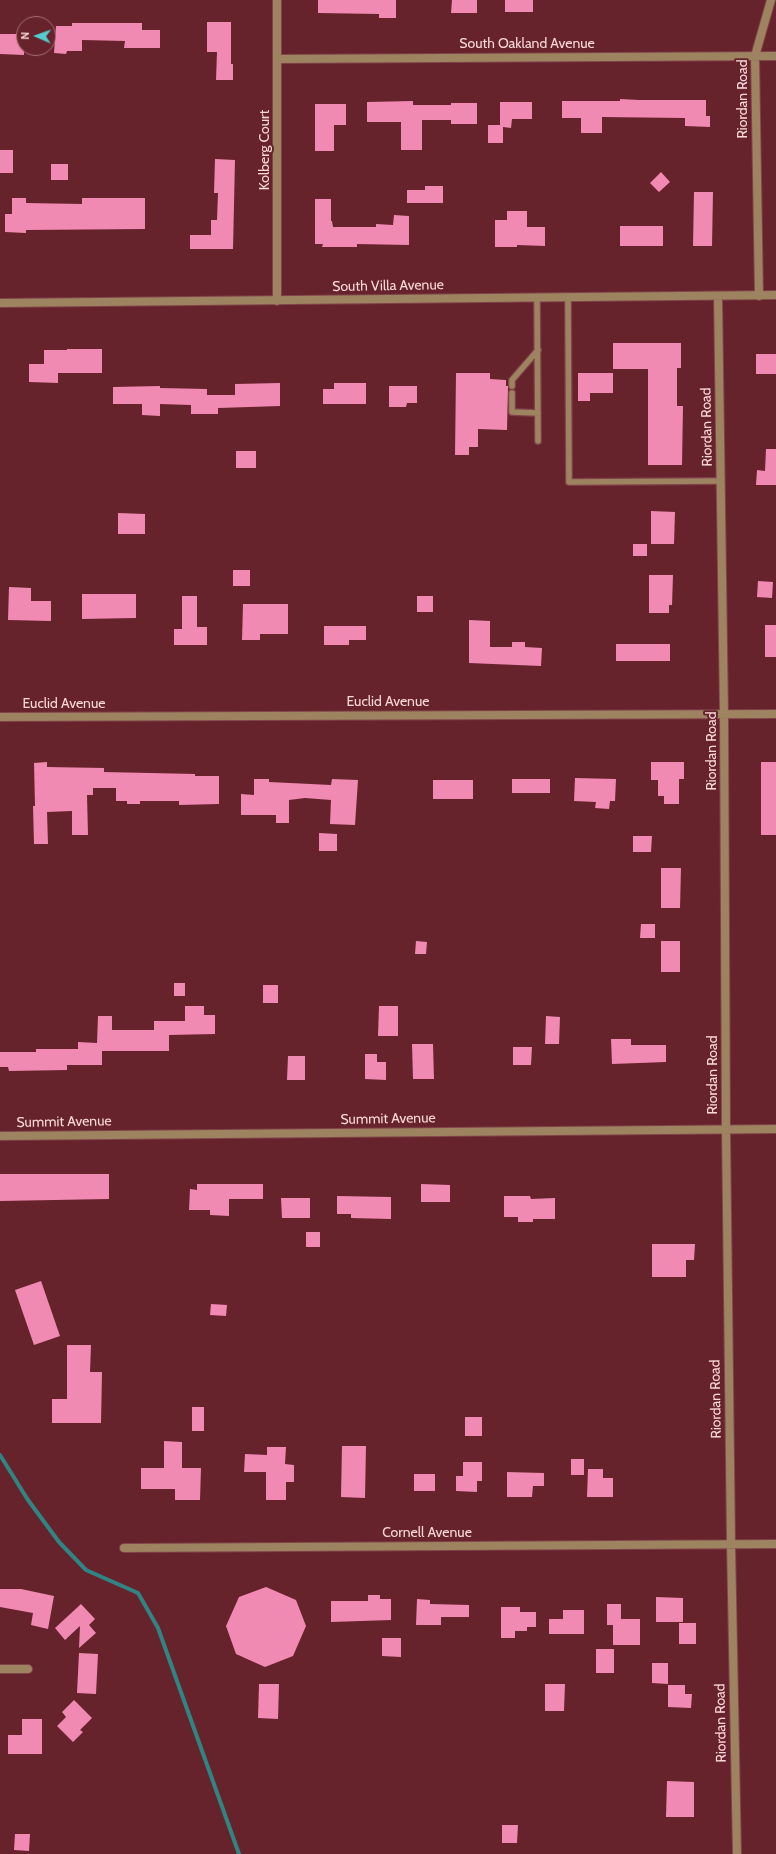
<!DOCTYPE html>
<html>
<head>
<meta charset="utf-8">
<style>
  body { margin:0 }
  #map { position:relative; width:776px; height:1854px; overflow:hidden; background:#67232c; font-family:Cabin,sans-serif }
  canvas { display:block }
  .north { position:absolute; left:16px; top:16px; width:40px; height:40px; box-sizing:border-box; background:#67232c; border:1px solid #a26b71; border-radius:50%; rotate:272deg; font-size:11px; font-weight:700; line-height:16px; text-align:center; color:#fad7d8 }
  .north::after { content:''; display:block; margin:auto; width:14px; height:18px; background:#52cdcd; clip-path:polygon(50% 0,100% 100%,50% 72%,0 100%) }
</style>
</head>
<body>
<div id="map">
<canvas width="776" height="1854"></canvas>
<div class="north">N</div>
</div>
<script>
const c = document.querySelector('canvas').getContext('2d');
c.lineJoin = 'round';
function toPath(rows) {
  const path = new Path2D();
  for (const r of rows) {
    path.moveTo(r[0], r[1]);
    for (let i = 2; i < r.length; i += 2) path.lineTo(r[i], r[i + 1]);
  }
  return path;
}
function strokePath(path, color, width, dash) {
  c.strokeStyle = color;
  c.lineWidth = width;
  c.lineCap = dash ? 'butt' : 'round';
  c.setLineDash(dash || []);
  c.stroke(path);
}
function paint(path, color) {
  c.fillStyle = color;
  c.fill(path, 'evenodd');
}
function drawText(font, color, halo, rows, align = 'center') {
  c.font = font + ' Cabin,sans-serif';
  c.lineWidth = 4;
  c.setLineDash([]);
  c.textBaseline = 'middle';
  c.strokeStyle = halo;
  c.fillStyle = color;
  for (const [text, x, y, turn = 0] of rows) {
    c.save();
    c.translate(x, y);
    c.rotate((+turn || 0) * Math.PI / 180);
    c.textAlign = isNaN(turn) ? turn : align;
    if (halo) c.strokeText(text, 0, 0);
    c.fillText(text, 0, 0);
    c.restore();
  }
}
const stream = toPath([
  [0,1455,28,1500,59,1542,86,1570,138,1593,158,1628,239,1854]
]);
const building = toPath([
  [318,0,396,0,396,18,379,18,379,14,318,13],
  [452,0,477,0,477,13,451,13],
  [505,0,533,0,533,12,505,12],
  [207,22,231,22,231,64,233,64,233,80,216,80,217,52,207,52],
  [72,23,142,23,142,30,160,30,160,48,124,48,125,41,82,40,82,51,67,51,66,54,54,53,56,26,72,26],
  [0,34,24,34,24,55,0,54],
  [620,99,639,100,706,100,706,116,710,116,710,127,685,126,685,118,602,117,602,133,581,133,581,118,562,118,562,101,620,101],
  [413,101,413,105,451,105,451,103,477,103,477,124,451,124,451,120,422,120,422,150,401,150,401,122,367,122,367,102],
  [500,102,532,102,532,119,512,119,511,128,503,127,503,143,488,143,488,125,500,125],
  [315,104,346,104,346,125,334,125,334,151,315,151],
  [0,150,13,150,13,173,0,173],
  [215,159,235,160,233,249,190,249,190,235,211,235,211,220,217,220,218,193,214,193],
  [51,164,68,164,68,180,51,180],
  [661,172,670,182,659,192,650,183],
  [425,186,443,186,443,203,407,203,407,190,425,190],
  [694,192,713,192,712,246,693,246],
  [12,198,26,198,26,203,82,204,82,198,145,198,145,229,26,230,26,233,5,232,5,214,12,214],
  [315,199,331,199,331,221,332,221,333,227,376,227,376,224,393,225,394,215,409,216,409,245,357,244,357,247,322,247,323,244,315,244],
  [507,211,527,211,527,227,545,227,545,246,517,245,517,247,495,247,495,220,507,220],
  [620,226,663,226,663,246,620,246],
  [613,343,681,343,681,368,677,368,677,406,683,406,682,465,648,465,648,369,613,369],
  [67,349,102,349,102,373,58,373,58,383,29,382,29,364,44,364,44,350,67,350],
  [756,354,776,354,776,374,756,374],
  [456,373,490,373,490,379,506,380,506,386,508,386,507,430,478,429,478,447,469,447,469,455,455,455],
  [578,373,613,373,613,393,590,393,590,401,578,401],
  [280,383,280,406,218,408,218,414,191,414,191,405,160,404,160,416,142,415,142,404,113,404,113,387,160,386,160,388,207,389,207,395,235,395,235,384],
  [334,383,366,383,366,404,323,404,323,389,334,389],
  [389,386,417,386,417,403,407,403,406,407,389,407],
  [766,449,776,449,776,485,756,485,757,470,765,471],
  [236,451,256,451,256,468,236,468],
  [651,511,675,512,674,544,651,544],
  [118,513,145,514,145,534,118,534],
  [633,544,647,544,647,556,633,556],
  [233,570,250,570,250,586,233,586],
  [649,575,673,575,672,605,669,605,669,613,649,613],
  [758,581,773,582,772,598,757,597],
  [9,587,31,588,31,601,51,601,51,621,8,620],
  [82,594,136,594,136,618,82,619],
  [182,596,197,596,197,627,207,627,207,645,174,645,174,629,182,629],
  [417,596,433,596,433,612,417,612],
  [243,604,288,604,288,634,260,634,260,640,242,640],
  [469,620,490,621,490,647,512,647,512,642,525,642,525,647,542,648,541,666,469,663],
  [765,625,776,625,776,657,765,657],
  [324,626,366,626,366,640,349,640,349,645,324,645],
  [616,644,670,644,670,661,616,661],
  [47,762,47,767,104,768,104,772,195,774,195,776,219,776,219,804,179,805,179,801,140,801,140,804,127,804,127,801,116,801,116,788,93,788,93,795,87,795,88,835,72,835,72,811,47,812,48,844,34,844,33,806,35,806,34,763],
  [651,762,684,762,684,779,679,779,679,804,664,804,664,796,658,796,658,780,651,780],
  [761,762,776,762,776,835,761,835],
  [575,778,616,779,615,801,610,801,609,809,595,808,596,802,574,801],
  [254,779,269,779,269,782,331,785,332,779,358,780,355,825,330,824,331,800,305,798,289,800,289,823,276,823,276,815,241,815,241,794,254,795],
  [512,779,550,779,550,793,512,793],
  [433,780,473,780,473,799,433,799],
  [319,833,337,834,337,851,319,851],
  [633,836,652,836,651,852,633,852],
  [661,868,681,868,680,908,661,908],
  [641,924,655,924,655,938,640,938],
  [416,941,427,942,426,954,415,954],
  [661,941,680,941,680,972,661,972],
  [174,983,185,983,185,996,174,996],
  [263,985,278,985,278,1003,263,1003],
  [185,1006,204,1006,204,1015,215,1015,215,1034,169,1035,169,1051,102,1051,102,1065,67,1065,67,1070,9,1071,8,1067,0,1067,0,1052,36,1052,36,1049,78,1049,78,1042,97,1043,98,1016,112,1016,112,1030,154,1030,154,1021,185,1021],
  [379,1006,398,1006,398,1036,378,1036],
  [546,1016,560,1017,559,1044,545,1044],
  [611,1039,631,1039,631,1045,666,1045,666,1062,612,1064],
  [412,1044,433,1044,434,1079,413,1079],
  [513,1047,532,1047,531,1065,513,1065],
  [365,1054,377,1054,377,1062,386,1062,386,1080,365,1079],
  [288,1056,305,1056,305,1080,287,1080],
  [0,1174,109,1174,109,1199,0,1201],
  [197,1184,263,1184,263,1199,229,1199,229,1216,210,1215,210,1210,189,1210,190,1189,197,1190],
  [421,1184,450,1185,450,1202,421,1202],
  [337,1196,391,1197,391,1219,351,1218,351,1214,337,1214],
  [504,1196,530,1196,531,1199,555,1198,555,1219,533,1219,533,1222,518,1222,518,1217,504,1217],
  [281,1198,310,1198,310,1218,282,1218],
  [306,1232,320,1232,320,1247,306,1247],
  [652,1244,695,1244,694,1260,686,1260,686,1277,652,1277],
  [41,1281,60,1336,34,1345,15,1290],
  [211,1304,227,1305,226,1316,210,1315],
  [67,1345,91,1345,90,1372,102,1372,101,1423,52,1423,52,1399,67,1399],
  [192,1407,204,1407,204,1431,192,1431],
  [465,1417,482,1417,482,1436,465,1436],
  [164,1441,182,1442,182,1468,201,1468,200,1500,175,1500,175,1489,141,1489,141,1468,164,1468],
  [342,1446,366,1446,365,1498,341,1497],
  [267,1447,286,1447,285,1464,294,1465,294,1482,286,1482,286,1500,266,1500,266,1472,244,1472,245,1454,267,1455],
  [571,1459,584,1459,584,1475,571,1475],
  [463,1462,482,1462,482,1481,477,1481,477,1492,456,1491,456,1476,463,1476],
  [588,1469,603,1469,603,1478,613,1478,613,1497,587,1497],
  [507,1472,544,1473,544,1486,533,1486,532,1497,507,1497],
  [414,1474,435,1474,435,1491,414,1491],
  [266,1587,296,1600,306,1626,293,1656,265,1667,236,1654,226,1626,239,1597],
  [0,1589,21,1589,54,1596,48,1629,31,1625,33,1613,0,1607],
  [368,1595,380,1595,380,1599,391,1599,391,1620,331,1622,331,1601,368,1601],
  [656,1597,683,1598,683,1622,656,1622],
  [417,1599,430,1600,430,1604,469,1605,469,1617,441,1617,441,1625,416,1625],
  [81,1604,95,1619,89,1625,96,1633,79,1648,80,1626,65,1640,55,1628],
  [607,1604,621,1604,621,1619,640,1619,640,1645,613,1645,613,1625,607,1625],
  [501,1607,520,1607,520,1612,536,1612,536,1627,527,1627,527,1631,515,1631,515,1638,501,1638],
  [563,1610,584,1610,584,1634,549,1634,549,1619,563,1619],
  [679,1623,696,1623,696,1644,679,1644],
  [382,1638,401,1638,401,1657,382,1656],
  [596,1649,614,1649,614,1673,596,1673],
  [79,1653,98,1654,96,1694,77,1693],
  [652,1663,668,1663,668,1684,652,1683],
  [259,1684,279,1684,278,1719,258,1718],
  [545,1684,565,1684,564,1711,545,1711],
  [668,1685,685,1685,685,1694,692,1694,691,1708,668,1707],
  [74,1700,92,1718,80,1730,83,1732,73,1742,57,1726,66,1717,62,1712],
  [22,1719,42,1719,42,1754,8,1754,8,1735,22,1735],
  [667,1781,694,1782,694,1817,666,1817],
  [502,1825,518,1825,517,1843,502,1843],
  [15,1834,30,1834,29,1851,14,1850]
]);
const service = toPath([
  [537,298,538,441],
  [568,298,569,482,721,481],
  [512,386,512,380,538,350],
  [512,393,512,412,538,413]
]);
const minor = toPath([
  [278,59,776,56],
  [718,296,724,714,726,1129,731,1544,737,1854],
  [759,296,755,56,771,0],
  [277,301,277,0],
  [0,303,776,295],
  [0,717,776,714],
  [0,1136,776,1129],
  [124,1548,776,1544],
  [0,1669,28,1669]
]);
const streetNames = [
  ["South Oakland Avenue",527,44],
  ["Riordan Road",743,99,-90],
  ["Kolberg Court",265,150,-90],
  ["South Villa Avenue",388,286,-1],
  ["Riordan Road",707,427,-91],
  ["Euclid Avenue",388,702],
  ["Euclid Avenue",64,704],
  ["Riordan Road",712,751,-90],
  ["Riordan Road",713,1075,-90],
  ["Summit Avenue",388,1119,-1],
  ["Summit Avenue",64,1122,-1],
  ["Riordan Road",716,1399,-91],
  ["Cornell Avenue",427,1533],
  ["Riordan Road",721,1723,-91]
];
strokePath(stream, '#2f8484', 4);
paint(building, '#f08ab3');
strokePath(service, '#81434b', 8);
strokePath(minor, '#81434b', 10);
strokePath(service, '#9d835f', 5.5);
strokePath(minor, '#9d835f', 8);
drawText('14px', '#fad7d8', '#67232c', streetNames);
</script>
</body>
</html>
